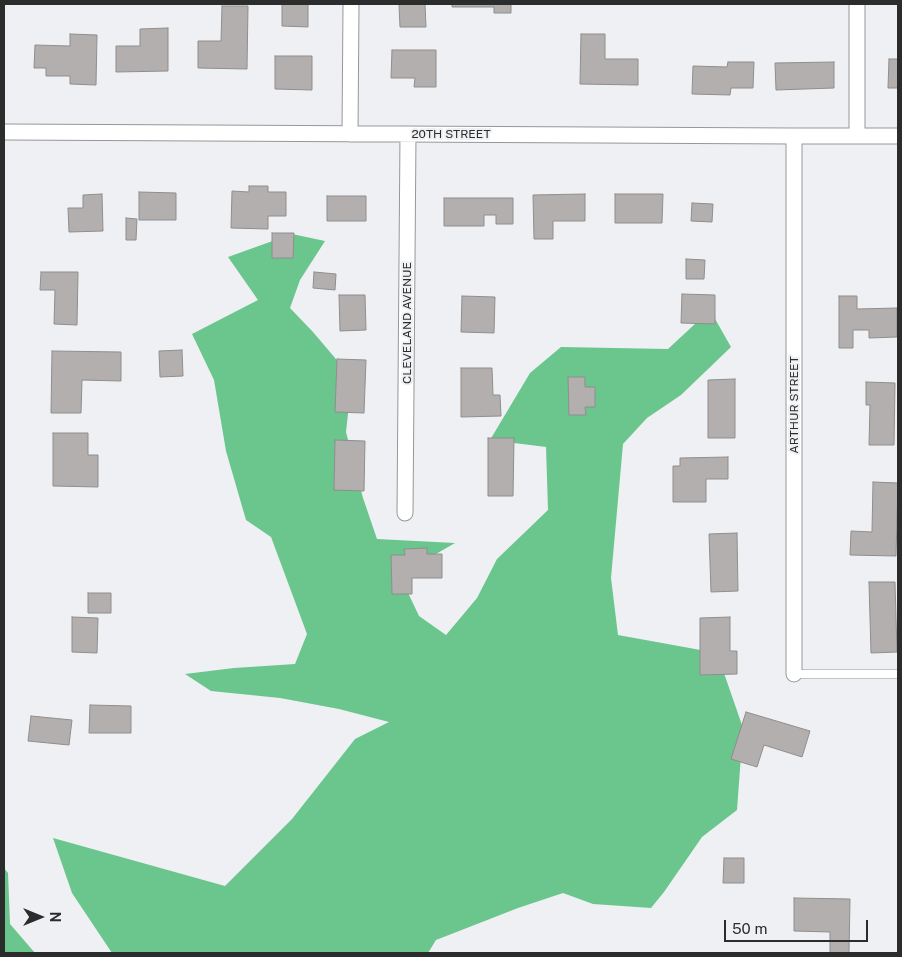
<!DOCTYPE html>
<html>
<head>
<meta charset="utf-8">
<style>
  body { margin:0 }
  #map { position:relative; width:902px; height:957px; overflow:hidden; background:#eff0f3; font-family:"Public Sans",sans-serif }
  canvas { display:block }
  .frame { position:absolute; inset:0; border:5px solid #2b2c2c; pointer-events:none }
  .north { position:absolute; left:15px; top:892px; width:50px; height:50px; -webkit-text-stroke:4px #eff0f3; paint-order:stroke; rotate:90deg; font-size:14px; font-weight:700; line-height:20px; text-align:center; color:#2b2c2c }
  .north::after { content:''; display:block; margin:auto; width:18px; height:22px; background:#2b2c2c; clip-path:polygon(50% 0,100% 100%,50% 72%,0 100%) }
  .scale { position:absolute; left:724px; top:920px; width:144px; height:22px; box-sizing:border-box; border:2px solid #2b2c2c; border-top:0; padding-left:6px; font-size:15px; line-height:18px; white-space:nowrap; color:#2b2c2c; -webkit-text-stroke:4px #eff0f3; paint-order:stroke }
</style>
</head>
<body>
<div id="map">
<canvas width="902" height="957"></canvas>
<div class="frame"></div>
<div class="north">N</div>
<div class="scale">50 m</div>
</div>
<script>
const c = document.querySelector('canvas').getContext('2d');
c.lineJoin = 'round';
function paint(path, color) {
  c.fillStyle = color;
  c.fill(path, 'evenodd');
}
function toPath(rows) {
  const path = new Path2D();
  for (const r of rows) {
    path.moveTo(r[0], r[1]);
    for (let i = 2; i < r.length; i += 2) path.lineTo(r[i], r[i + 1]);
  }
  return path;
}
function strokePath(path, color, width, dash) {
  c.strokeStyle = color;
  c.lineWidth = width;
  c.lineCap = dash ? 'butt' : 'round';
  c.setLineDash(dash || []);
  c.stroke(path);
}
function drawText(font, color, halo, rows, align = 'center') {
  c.font = font + ' "Public Sans",sans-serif';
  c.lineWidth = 4;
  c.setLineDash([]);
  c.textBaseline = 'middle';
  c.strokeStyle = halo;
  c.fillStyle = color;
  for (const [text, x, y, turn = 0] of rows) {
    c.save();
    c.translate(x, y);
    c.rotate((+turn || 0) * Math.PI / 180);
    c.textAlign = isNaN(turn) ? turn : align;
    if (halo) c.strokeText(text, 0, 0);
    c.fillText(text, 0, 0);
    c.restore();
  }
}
const forest = toPath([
  [292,234,325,241,300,280,290,308,313,332,352,378,346,432,363,498,377,539,455,543,429,558,401,578,419,616,446,635,477,598,497,559,548,510,546,447,490,440,530,373,561,347,668,349,710,310,731,347,681,395,647,418,623,444,611,578,618,635,717,653,743,728,737,810,702,837,664,892,651,908,593,904,563,893,518,908,436,940,428,953,112,953,72,893,53,838,225,886,292,819,355,739,389,722,339,709,280,698,211,691,185,674,234,668,295,664,307,634,271,537,246,520,226,451,214,380,192,334,258,300,228,257],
  [4,868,8,873,10,924,35,953,4,953]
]);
const building = toPath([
  [282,4,308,4,308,27,282,26,282,4],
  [399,4,425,4,426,27,400,27,399,4],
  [452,4,511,4,511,13,494,13,494,7,452,7,452,4],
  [222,6,248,6,247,69,198,68,198,41,221,41,222,6],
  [168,28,168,71,116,72,116,46,140,46,140,29,168,28],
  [70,34,97,35,96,85,70,84,70,76,46,76,46,68,34,68,35,45,70,46,70,34],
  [581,34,605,34,605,59,638,59,638,85,580,84,581,34],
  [392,50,436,50,436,87,414,87,415,78,391,78,392,50],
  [275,56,312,56,312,90,275,89,275,56],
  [889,59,898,59,898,88,888,88,889,59],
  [728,62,754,62,753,88,731,88,730,95,692,94,693,66,727,67,728,62],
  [834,62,834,88,776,90,775,63,834,62],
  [249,186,268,186,268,192,286,192,286,216,268,216,268,229,231,228,232,191,249,192,249,186],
  [139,192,176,193,176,220,139,220,139,192],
  [102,194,103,231,69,232,68,208,83,208,83,195,102,194],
  [585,194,585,221,553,221,553,239,534,239,533,195,585,194],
  [615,194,663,194,662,223,615,223,615,194],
  [327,196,366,196,366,221,327,221,327,196],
  [444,198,513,198,513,224,496,224,496,215,484,215,484,226,444,226,444,198],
  [692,203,713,204,712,222,691,221,692,203],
  [126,218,137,219,136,240,126,240,126,218],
  [272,233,294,233,293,258,272,258,272,233],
  [686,259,705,260,704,279,686,279,686,259],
  [41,272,78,272,77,325,54,324,55,290,40,290,41,272],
  [314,272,336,274,335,290,313,288,314,272],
  [682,294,715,295,715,324,681,323,682,294],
  [339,295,365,295,366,330,340,331,339,295],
  [462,296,495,297,494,333,461,332,462,296],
  [839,296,857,296,857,309,897,308,897,337,869,338,869,330,853,330,853,348,839,348,839,296],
  [182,350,183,376,160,377,159,351,182,350],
  [52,351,121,352,121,381,82,380,81,413,51,413,52,351],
  [337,359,366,360,364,413,335,412,337,359],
  [461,368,492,368,493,395,500,395,501,416,461,417,461,368],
  [568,377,585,377,585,387,595,387,595,407,585,407,586,415,569,415,568,377],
  [735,379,735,438,708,438,708,380,735,379],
  [866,382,895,383,894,445,869,445,870,405,866,405,866,382],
  [53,433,88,433,88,455,98,455,98,487,53,486,53,433],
  [488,438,514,438,513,496,488,496,488,438],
  [335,440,365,441,364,491,334,490,335,440],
  [728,457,728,479,706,479,706,502,673,502,673,466,680,466,680,458,728,457],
  [873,482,898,483,896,556,850,555,851,531,872,532,873,482],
  [737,533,738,591,711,592,709,534,737,533],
  [427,548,427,554,442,554,442,578,412,578,412,594,392,594,391,555,405,555,404,549,427,548],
  [869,582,895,582,897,652,871,653,869,582],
  [88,593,111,593,111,613,88,613,88,593],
  [72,617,98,618,97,653,72,652,72,617],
  [730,617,730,651,737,651,737,674,700,675,700,618,730,617],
  [90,705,131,706,131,733,89,733,90,705],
  [746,712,810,731,802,757,764,745,757,767,731,759,746,712],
  [31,716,72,720,69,745,28,741,31,716],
  [724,858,744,858,744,883,723,883,724,858],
  [794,898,850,899,849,953,830,953,830,932,794,931,794,898]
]);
const service = toPath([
  [794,674,898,674]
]);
const minor = toPath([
  [4,132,794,136,898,136],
  [350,134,351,4],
  [857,135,857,4],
  [405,513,408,134],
  [794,674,794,136]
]);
const streetNames = [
  ["20TH STREET",451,134],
  ["CLEVELAND AVENUE",407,323,-90],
  ["ARTHUR STREET",794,405,-90]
];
paint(forest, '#6ac68d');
paint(building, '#b2afae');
strokePath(building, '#908e8c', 1);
strokePath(service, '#969799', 9);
strokePath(minor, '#969799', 17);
strokePath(service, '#fff', 8);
strokePath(minor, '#fff', 15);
drawText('12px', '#2b2c2c', '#eff0f3', streetNames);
</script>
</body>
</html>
